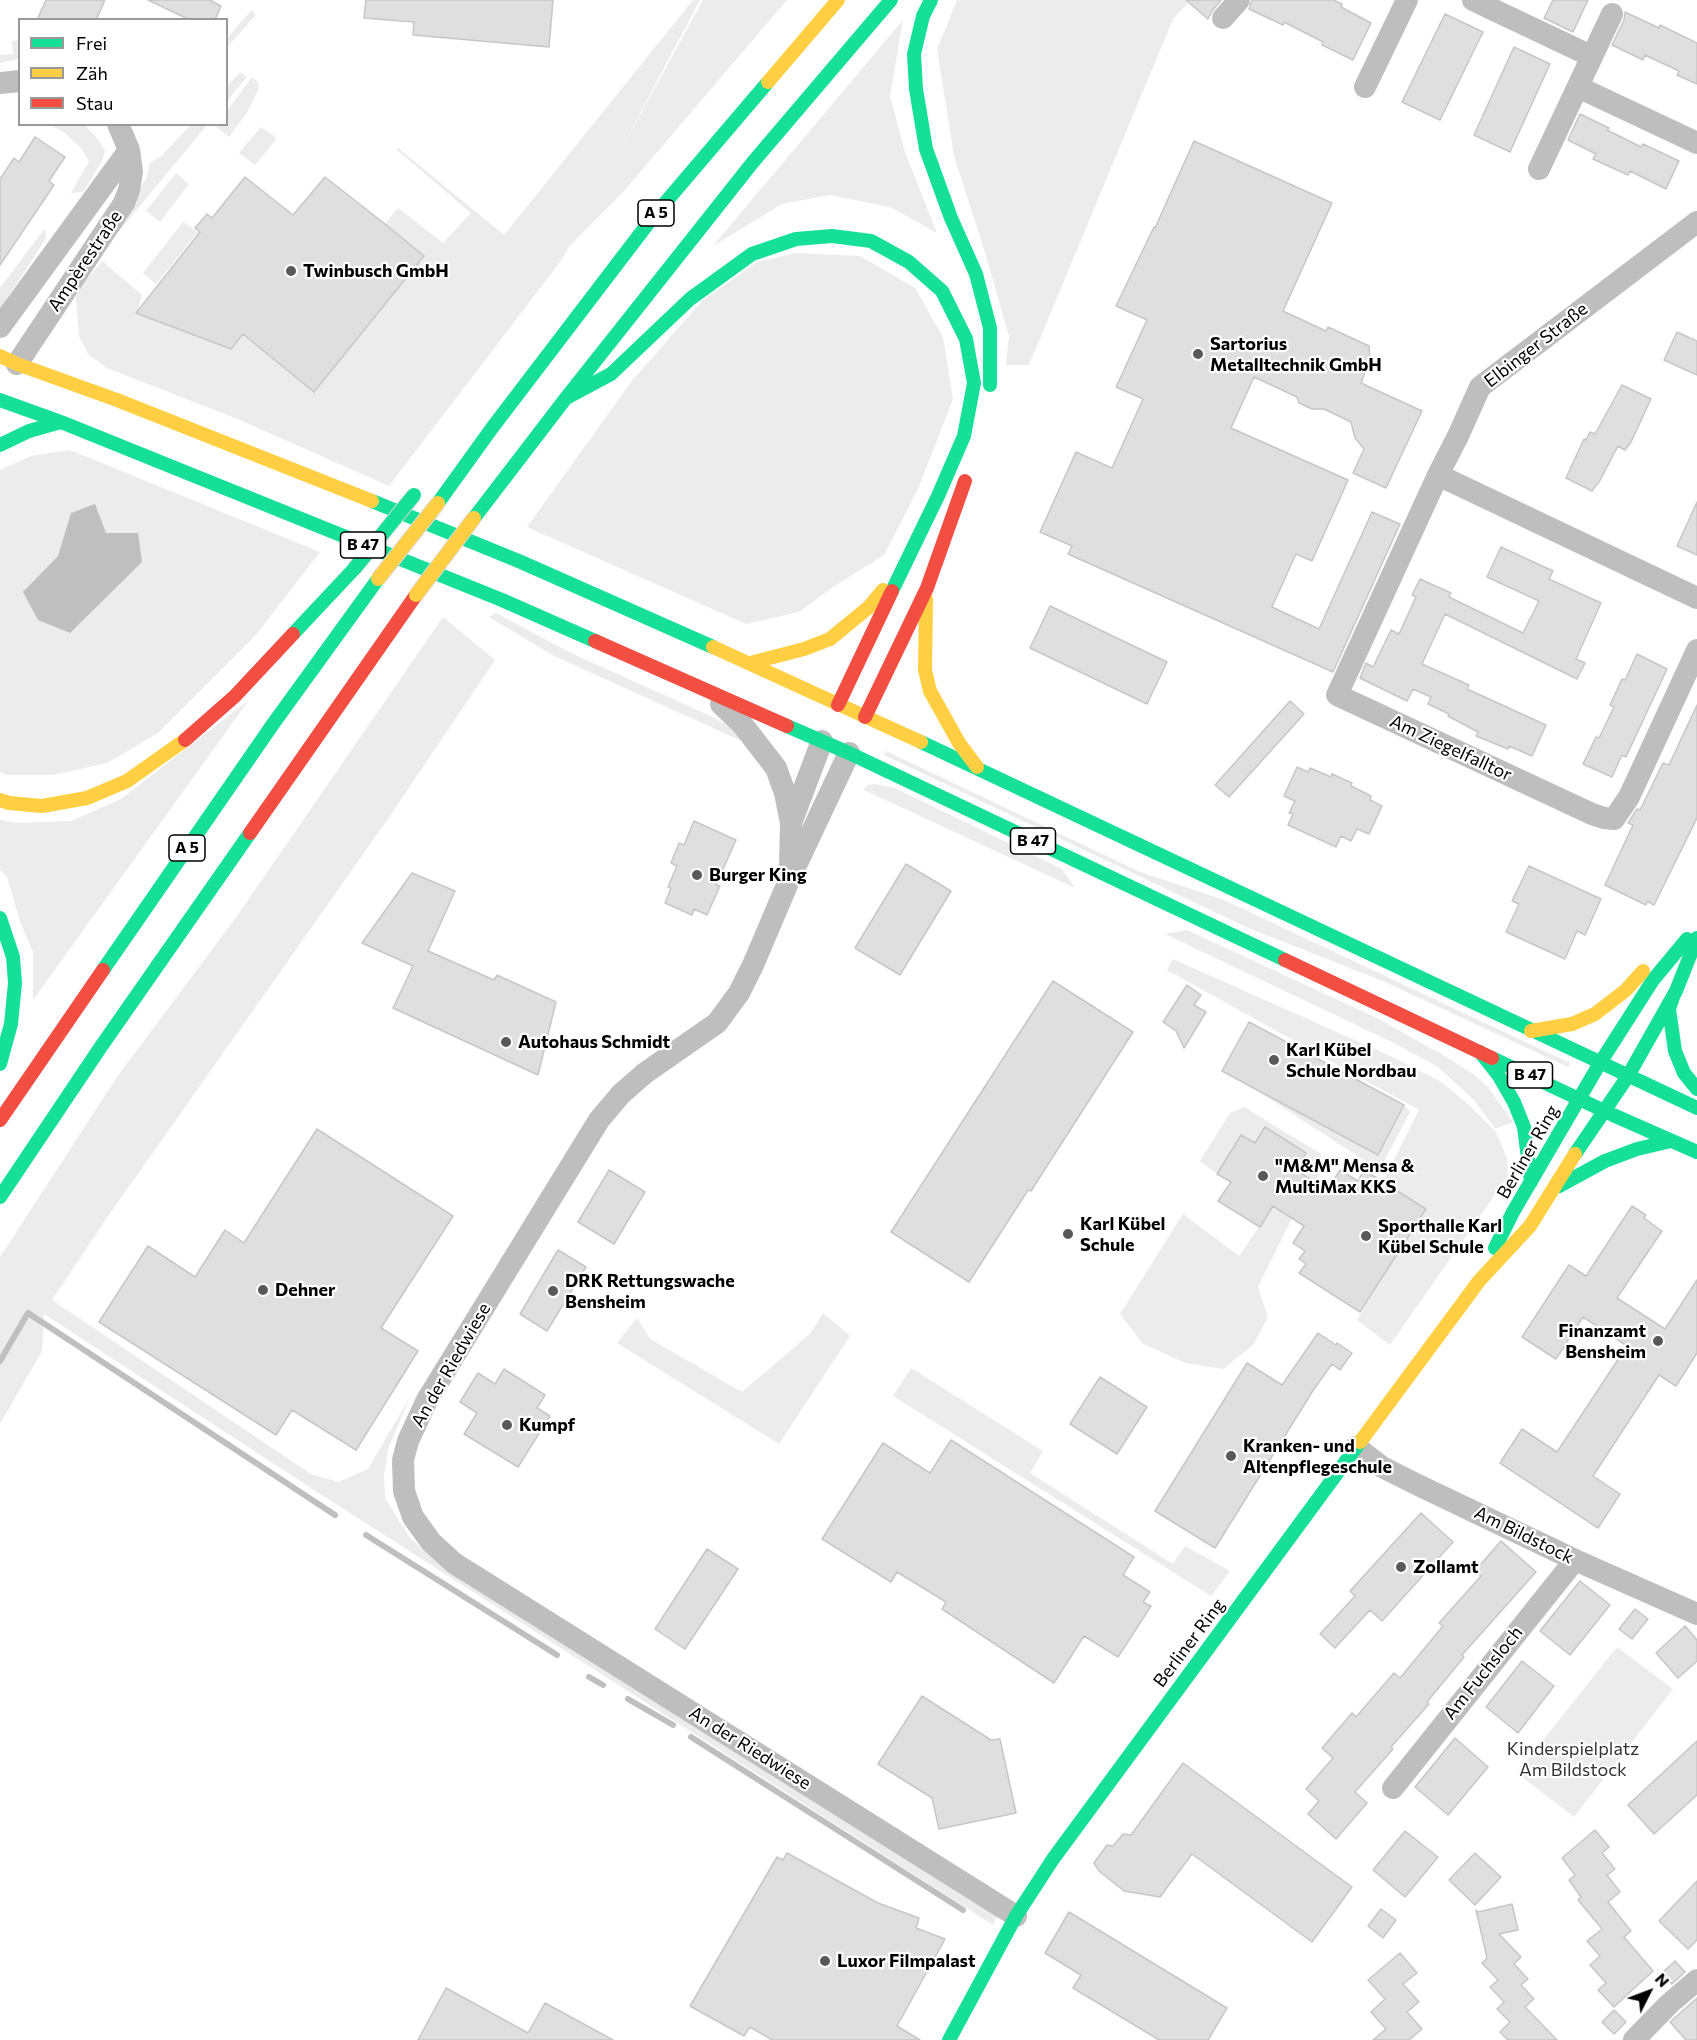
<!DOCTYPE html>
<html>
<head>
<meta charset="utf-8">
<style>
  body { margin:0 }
  #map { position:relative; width:1697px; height:2040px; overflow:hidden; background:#fff; font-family:Commissioner,sans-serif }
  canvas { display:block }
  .legend { position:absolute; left:18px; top:18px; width:210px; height:108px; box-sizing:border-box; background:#fff; border:2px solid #999; margin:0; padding:8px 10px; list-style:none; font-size:18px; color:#000 }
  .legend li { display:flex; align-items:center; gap:12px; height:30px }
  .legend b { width:30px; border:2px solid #999 }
  .north { position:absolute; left:1619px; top:1962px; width:60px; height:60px; -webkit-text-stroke:4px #fff; paint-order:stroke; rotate:48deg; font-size:16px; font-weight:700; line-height:24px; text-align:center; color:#000 }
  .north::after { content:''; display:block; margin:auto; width:21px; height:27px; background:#000; clip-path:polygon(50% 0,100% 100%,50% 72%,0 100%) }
</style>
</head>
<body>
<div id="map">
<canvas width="1697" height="2040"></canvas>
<ul class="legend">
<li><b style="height:8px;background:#16e098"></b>Frei</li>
<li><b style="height:8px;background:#ffcf43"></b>Zäh</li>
<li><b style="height:8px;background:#f24e42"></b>Stau</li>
</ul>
<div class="north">N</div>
</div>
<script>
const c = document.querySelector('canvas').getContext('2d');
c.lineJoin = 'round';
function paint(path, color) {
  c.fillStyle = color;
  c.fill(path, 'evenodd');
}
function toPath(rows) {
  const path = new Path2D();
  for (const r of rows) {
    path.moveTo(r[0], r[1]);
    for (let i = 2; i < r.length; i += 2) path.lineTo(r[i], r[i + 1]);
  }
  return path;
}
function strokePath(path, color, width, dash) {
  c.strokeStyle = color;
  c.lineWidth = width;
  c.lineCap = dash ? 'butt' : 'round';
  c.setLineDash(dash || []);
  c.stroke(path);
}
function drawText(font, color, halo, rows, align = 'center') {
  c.font = font + ' Commissioner,sans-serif';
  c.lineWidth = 4.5;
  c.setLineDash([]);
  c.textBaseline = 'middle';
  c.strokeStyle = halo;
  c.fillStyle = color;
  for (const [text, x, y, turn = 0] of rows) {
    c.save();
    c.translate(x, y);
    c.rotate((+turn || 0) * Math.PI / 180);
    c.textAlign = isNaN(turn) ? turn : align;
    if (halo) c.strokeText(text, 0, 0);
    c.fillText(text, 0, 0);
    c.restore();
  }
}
const green = toPath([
  [693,0,700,0,618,155,703,0,787,0,624,191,568,248,563,258,389,486,240,420,107,368,88,354,79,336,76,297,84,278,89,277,102,261,142,295,137,313,231,349,243,334,315,392,424,257,385,224,398,208,443,243,471,213,396,149,398,148,504,235],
  [957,0,1191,0,1173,19,1029,365,1006,365,1009,336,984,249,954,156,937,49],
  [252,10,256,15,227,47,227,38],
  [903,20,890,96,905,152,937,233,890,207,830,195,782,204,713,246],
  [19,40,19,59,0,63,0,55,13,54,12,41],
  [240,72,247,77,227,101,227,86],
  [252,77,258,82,259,88,248,111,229,137,215,126,226,124,227,111],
  [50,125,85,125,98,139,105,151,102,161,83,192,71,193,89,162,82,149,65,133],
  [191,125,207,125,86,271,147,177,150,162,160,157],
  [261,127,277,138,255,165,239,153],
  [176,173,189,184,160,222,146,211],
  [183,222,198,232,156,284,143,273],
  [45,228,46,238,40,248,0,309,0,288],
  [795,253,860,256,915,288,943,337,953,399,918,489,884,555,836,585,799,612,746,624,527,527,631,382,702,301,757,262],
  [70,450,320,552,255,636,158,733,107,763,54,775,6,775,0,772,0,470,31,456],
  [496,613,573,654,704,713,728,725,746,743,552,655,489,617],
  [443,617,495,660,390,816,104,1222,52,1300,311,1474,338,1482,368,1469,410,1397,388,1449,384,1476,385,1498,410,1538,423,1550,997,1916,993,1925,314,1490,44,1314,42,1351,0,1424,0,1257,117,1077,237,916],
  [249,700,33,1000,33,952,21,924,7,877,0,870,0,820,16,823,71,821,121,799],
  [886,751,1140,872,1224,900,1570,1063,1568,1067,1385,982,1246,927,884,755],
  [875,784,895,788,1062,869,1075,888,864,790,867,785],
  [1187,930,1379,1019,1448,1058,1472,1073,1488,1087,1513,1122,1495,1129,1475,1101,1438,1067,1396,1044,1165,934],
  [1173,959,1397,1059,1441,1082,1469,1105,1496,1132,1507,1158,1508,1176,1390,1345,1357,1320,1425,1209,1383,1182,1419,1110,1167,970],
  [1250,1086,1377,1155,1404,1105,1410,1112,1381,1167,1373,1166],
  [1244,1107,1321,1154,1323,1170,1315,1182,1296,1170,1265,1127,1255,1143,1240,1135,1217,1174,1200,1161,1230,1113],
  [1273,1206,1292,1218,1258,1287,1268,1317,1253,1345,1223,1369,1186,1363,1143,1344,1120,1314,1183,1214,1239,1256],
  [823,1313,850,1336,779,1444,617,1343,637,1318,650,1339,742,1392,810,1334],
  [911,1368,1043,1451,1030,1473,1173,1564,1185,1546,1230,1571,1211,1596,893,1396],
  [1617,1647,1673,1689,1574,1817,1517,1773]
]);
const water = toPath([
  [95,504,106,533,138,533,142,562,70,633,38,620,23,592,58,556,71,513]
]);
const stream = toPath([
  [0,1361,28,1313,335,1515],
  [366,1535,557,1655],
  [589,1677,603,1685],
  [628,1699,673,1725],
  [691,1737,963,1910]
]);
const building = toPath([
  [46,0,105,0,96,20,37,20,46,0],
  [148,0,210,0,221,6,215,20,190,20,148,0],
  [366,0,553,0,549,47,413,35,414,22,364,18,366,0],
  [1186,0,1221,0,1213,10,1208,19,1186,0],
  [1252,0,1333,0,1342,4,1341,7,1371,23,1353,60,1322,45,1323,42,1284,22,1283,25,1249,9,1252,0],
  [1553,0,1588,0,1573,32,1544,18,1553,0],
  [1625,12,1659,28,1660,25,1697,43,1697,84,1677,75,1679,71,1645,55,1643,60,1612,45,1624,20,1625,12],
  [1445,14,1483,32,1440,120,1402,102,1445,14],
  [1514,47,1550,64,1510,152,1474,135,1514,47],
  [1580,114,1609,128,1607,130,1641,147,1643,144,1679,161,1666,189,1630,171,1628,175,1593,159,1596,154,1568,140,1580,114],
  [35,137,65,157,49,181,54,185,0,265,0,179,14,158,19,162,35,137],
  [1194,141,1332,203,1283,311,1326,331,1328,327,1369,346,1370,359,1361,383,1422,411,1386,488,1353,473,1364,449,1355,438,1351,422,1324,409,1312,409,1299,403,1297,397,1254,377,1231,428,1348,480,1312,561,1296,554,1272,607,1319,629,1372,512,1400,524,1333,672,1068,554,1072,546,1040,532,1076,452,1112,468,1143,399,1116,387,1147,320,1116,306,1154,227,1155,228,1194,141],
  [245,177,293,215,325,177,385,224,424,256,314,392,243,334,231,349,136,313,200,232,195,228,207,214,212,218,245,177],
  [1677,332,1697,341,1697,375,1664,360,1677,332],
  [1622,385,1651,399,1631,442,1625,450,1618,446,1598,484,1597,484,1592,491,1566,478,1584,439,1586,440,1590,432,1595,434,1622,385],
  [1697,502,1697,555,1677,546,1697,502],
  [1501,547,1553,571,1549,579,1601,603,1576,659,1585,663,1577,679,1445,614,1422,664,1469,685,1467,689,1546,725,1532,756,1509,746,1508,749,1476,736,1478,732,1448,716,1449,714,1428,704,1431,697,1413,689,1407,701,1360,678,1366,663,1373,667,1391,630,1399,634,1416,597,1412,595,1420,579,1451,593,1449,597,1523,633,1539,601,1487,577,1501,547],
  [1050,606,1167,662,1147,704,1030,648,1050,606],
  [1637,654,1667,669,1626,757,1622,755,1612,777,1583,764,1596,737,1599,738,1614,707,1610,705,1622,679,1625,680,1637,654],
  [1290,701,1304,714,1229,797,1215,785,1290,701],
  [1697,705,1697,818,1654,905,1647,901,1646,905,1605,885,1633,825,1628,823,1637,809,1640,810,1663,763,1669,765,1697,705],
  [1297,767,1308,772,1310,768,1331,777,1332,774,1352,783,1351,786,1371,796,1370,800,1382,806,1369,834,1357,829,1351,841,1341,836,1336,847,1288,825,1293,814,1289,813,1295,801,1284,796,1297,767],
  [694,821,736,840,716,885,720,886,707,915,694,909,692,915,665,903,671,888,668,887,677,866,671,863,679,843,684,845,694,821],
  [906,864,951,891,900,975,855,948,906,864],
  [1529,866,1601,899,1585,935,1577,931,1565,959,1506,932,1519,904,1512,901,1529,866],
  [412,873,455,891,428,951,494,980,497,975,556,1002,538,1075,393,1008,413,966,362,943,412,873],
  [1053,981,1133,1032,1031,1191,1028,1190,969,1282,891,1232,1053,981],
  [1187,985,1201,995,1194,1005,1206,1012,1184,1048,1176,1031,1163,1022,1187,985],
  [1249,1022,1404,1105,1378,1155,1222,1071,1249,1022],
  [1265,1127,1306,1153,1296,1170,1327,1190,1340,1170,1358,1181,1364,1170,1426,1209,1360,1312,1299,1273,1306,1264,1299,1259,1305,1251,1293,1243,1304,1226,1273,1206,1260,1227,1218,1201,1231,1182,1217,1174,1241,1135,1255,1143,1265,1127],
  [317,1129,453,1216,381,1328,418,1351,356,1450,292,1410,276,1435,99,1322,148,1246,195,1277,225,1230,244,1243,317,1129],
  [609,1170,645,1192,614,1244,578,1222,609,1170],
  [1632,1206,1646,1215,1644,1218,1662,1231,1617,1298,1665,1329,1697,1280,1697,1353,1676,1386,1659,1375,1593,1476,1620,1494,1598,1528,1500,1463,1522,1429,1557,1452,1627,1346,1583,1317,1556,1359,1522,1337,1569,1265,1586,1276,1632,1206],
  [558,1250,586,1267,547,1331,520,1314,558,1250],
  [1318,1333,1336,1345,1337,1343,1352,1353,1340,1370,1332,1364,1314,1389,1215,1548,1155,1511,1247,1363,1282,1385,1318,1333],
  [504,1369,545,1395,537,1408,550,1416,518,1467,464,1434,477,1413,460,1402,478,1373,495,1384,504,1369],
  [1100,1377,1147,1407,1117,1454,1070,1424,1100,1377],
  [951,1440,1134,1557,1123,1575,1150,1592,1143,1602,1151,1606,1118,1657,1084,1636,1054,1683,942,1609,946,1602,897,1572,891,1582,822,1539,883,1443,930,1473,951,1440],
  [1421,1513,1453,1542,1382,1621,1370,1610,1335,1648,1320,1634,1355,1596,1350,1591,1421,1513],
  [1501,1541,1536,1572,1462,1655,1464,1657,1427,1702,1429,1704,1391,1747,1393,1749,1355,1792,1367,1803,1336,1839,1308,1814,1319,1801,1306,1789,1333,1758,1322,1748,1352,1713,1356,1717,1394,1673,1400,1678,1443,1626,1439,1623,1481,1576,1475,1571,1501,1541],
  [707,1549,738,1569,685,1649,655,1629,707,1549],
  [1580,1581,1610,1605,1570,1655,1540,1631,1580,1581],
  [1635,1609,1648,1619,1632,1639,1619,1629,1635,1609],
  [1685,1626,1697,1640,1697,1661,1678,1678,1656,1653,1685,1626],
  [1522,1661,1554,1686,1518,1733,1486,1707,1522,1661],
  [922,1696,991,1740,1000,1739,1016,1813,939,1829,932,1798,878,1764,922,1696],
  [1455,1738,1488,1767,1448,1815,1415,1787,1455,1738],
  [1697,1741,1697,1795,1654,1834,1628,1805,1697,1741],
  [1183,1763,1352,1887,1312,1942,1192,1854,1160,1897,1124,1891,1099,1871,1094,1863,1107,1845,1113,1846,1123,1834,1131,1835,1183,1763],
  [1595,1830,1609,1847,1602,1853,1615,1869,1607,1875,1620,1892,1608,1902,1631,1931,1624,1937,1653,1971,1614,2007,1598,1990,1606,1983,1590,1965,1600,1956,1587,1941,1602,1929,1578,1900,1581,1897,1569,1880,1575,1875,1562,1858,1595,1830],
  [1405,1831,1438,1857,1405,1897,1373,1870,1405,1831],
  [787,1853,878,1903,919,1918,916,1928,945,1939,897,2026,920,2040,772,2040,750,2027,744,2036,690,2006,777,1857,783,1860,787,1853],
  [1475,1853,1501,1877,1475,1905,1449,1880,1475,1853],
  [1697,1881,1697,1940,1688,1949,1659,1921,1697,1881],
  [1512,1904,1518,1930,1499,1934,1521,1957,1514,1964,1528,1979,1521,1985,1534,1999,1525,2007,1557,2040,1508,2040,1500,2032,1510,2022,1497,2009,1504,2002,1490,1987,1498,1980,1482,1963,1487,1958,1476,1910,1478,1912,1512,1904],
  [1381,1909,1396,1920,1383,1938,1368,1926,1381,1909],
  [1069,1912,1227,2008,1208,2040,1159,2040,1073,1988,1081,1975,1045,1953,1069,1912],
  [1400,1953,1417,1973,1403,1984,1419,2002,1407,2012,1422,2029,1409,2040,1373,2040,1386,2029,1371,2012,1385,1999,1368,1980,1400,1953],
  [1675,1961,1685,1972,1672,1984,1662,1973,1675,1961],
  [446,1988,528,2033,545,2003,613,2040,418,2040,446,1988],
  [1697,1998,1697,2040,1686,2040,1670,2022,1697,1998],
  [1614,2010,1626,2022,1614,2034,1602,2022,1614,2010]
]);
const street = toPath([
  [1473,0,1591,56],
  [1223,18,1239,0],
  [0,83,20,81],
  [1365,87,1407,0],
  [1578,87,1697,143],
  [1539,169,1612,14],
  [1697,222,1480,387,1458,436,1438,475,1697,598],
  [0,327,129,150],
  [17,364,124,203,129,190,132,172,129,150,118,124],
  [1438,475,1337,695,1592,814,1604,818,1614,819,1629,797,1697,650],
  [721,704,742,724,776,768,785,793,791,823],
  [849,753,790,878,753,965,739,993,717,1023,645,1073,621,1094,599,1120,427,1400,408,1441,403,1460,404,1491,413,1517,431,1542,454,1563,1016,1916],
  [790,870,791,823,822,741],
  [1356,1447,1382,1467,1418,1485,1575,1560,1697,1614],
  [1393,1788,1575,1560],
  [1634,2040,1669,2004,1697,1980]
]);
const fast = toPath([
  [931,0,923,16,914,54,916,89,926,149,951,218,976,274,990,328,990,385],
  [566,398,611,374,690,299,752,254,796,239,832,236,871,241,909,262,942,291,966,339,974,383,964,436,938,496,892,591],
  [0,400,61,422,502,600,595,641],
  [0,445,29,431,61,422],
  [372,501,521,562,713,647],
  [438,503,492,428,653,217,768,82],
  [474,518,566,398,753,162,891,0],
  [293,634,354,569],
  [787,726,849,753,1285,960],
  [921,742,1697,1108],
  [0,918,13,957,15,983,11,1024,0,1064],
  [103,970,273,724,378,579],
  [1673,997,1669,1009,1675,1051,1684,1073,1697,1089],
  [1480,1052,1499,1076,1514,1102,1524,1127,1531,1182],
  [1492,1058,1613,1115,1697,1152],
  [1575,1154,1628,1076,1676,991,1697,938],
  [1559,1186,1605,1161,1637,1149,1671,1141],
  [0,1197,100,1048,250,833],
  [1495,1248,1513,1212,1600,1063,1653,980,1687,939],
  [949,2040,1016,1916,1053,1859,1360,1442]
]);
const slow = toPath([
  [768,82,838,0],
  [0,356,17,364,117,400,372,501],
  [926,599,925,670,930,691,959,743,977,767],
  [713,647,921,742],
  [750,663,804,649,830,639,869,607,883,590],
  [0,800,9,803,42,806,87,798,127,781,185,740],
  [1531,1031,1572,1024,1595,1014,1626,990,1643,971],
  [1360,1442,1479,1281,1530,1226,1575,1154]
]);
const jam = toPath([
  [595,641,787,726],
  [838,705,892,591],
  [865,717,927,588,965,481],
  [185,740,235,696,293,634],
  [250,833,416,595],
  [1285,960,1492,1058],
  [0,1120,103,970]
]);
const fastBridge = toPath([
  [354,569,414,495]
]);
const slowBridge = toPath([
  [378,579,438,503],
  [416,595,474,518]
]);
const markers = [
  [291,271,6,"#595959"],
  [1198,354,6,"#595959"],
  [697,875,6,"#595959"],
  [506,1042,6,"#595959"],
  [1274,1060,6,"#595959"],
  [1263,1176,6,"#595959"],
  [1068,1234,6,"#595959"],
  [1366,1236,6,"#595959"],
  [263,1290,6,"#595959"],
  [553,1291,6,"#595959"],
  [1658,1341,6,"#595959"],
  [507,1425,6,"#595959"],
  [1231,1456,6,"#595959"],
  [1401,1567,6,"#595959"],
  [825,1961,6,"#595959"]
];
const shields = [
  [656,213,36],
  [363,545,45],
  [1033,841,45],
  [187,848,36],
  [1530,1075,45]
];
const shieldNames = [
  ["A 5",656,213],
  ["B 47",363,545],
  ["B 47",1033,841],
  ["A 5",187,848],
  ["B 47",1530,1075]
];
const streetNames = [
  ["Ampèrestraße",85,261,-56],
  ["Elbinger Straße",1536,345,-38],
  ["Am Ziegelfalltor",1451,748,25],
  ["Berliner Ring",1528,1152,-60],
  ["An der Riedwiese",451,1365,-60],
  ["Am Bildstock",1524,1535,26],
  ["Berliner Ring",1189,1643,-53],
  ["Am Fuchsloch",1483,1673,-51],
  ["An der Riedwiese",750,1748,32]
];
const poiNames = [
  ["Twinbusch GmbH",303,271],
  ["Sartorius",1210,344],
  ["Metalltechnik GmbH",1210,365],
  ["Burger King",709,875],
  ["Autohaus Schmidt",518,1042],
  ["Karl Kübel",1286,1050],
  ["Schule Nordbau",1286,1071],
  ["\"M&M\" Mensa &",1275,1166],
  ["MultiMax KKS",1275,1187],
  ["Karl Kübel",1080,1224],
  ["Schule",1080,1245],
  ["Sporthalle Karl",1378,1226],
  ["Kübel Schule",1378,1247],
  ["DRK Rettungswache",565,1281],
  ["Bensheim",565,1302],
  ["Dehner",275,1290],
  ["Finanzamt",1646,1331,"right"],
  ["Bensheim",1646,1352,"right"],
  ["Kumpf",519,1425],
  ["Kranken- und",1243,1446],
  ["Altenpflegeschule",1243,1467],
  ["Zollamt",1413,1567],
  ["Luxor Filmpalast",837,1961]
];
const parkNames = [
  ["Kinderspielplatz",1573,1749],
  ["Am Bildstock",1573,1770]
];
paint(green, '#ececec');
paint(water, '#bfbfbf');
strokePath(stream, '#bfbfbf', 6);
paint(building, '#dfdfdf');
strokePath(building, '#c7c7c7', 1.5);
strokePath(street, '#bebebe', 22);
strokePath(fast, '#16e098', 14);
strokePath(slow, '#ffcf43', 14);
strokePath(jam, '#f24e42', 14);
strokePath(fastBridge, '#dbdbdb', 16, []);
strokePath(slowBridge, '#dbdbdb', 16, []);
strokePath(fastBridge, '#16e098', 14);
strokePath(slowBridge, '#ffcf43', 14);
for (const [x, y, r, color] of markers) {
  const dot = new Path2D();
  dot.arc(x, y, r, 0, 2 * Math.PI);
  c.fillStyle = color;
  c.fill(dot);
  strokePath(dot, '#fff', 2);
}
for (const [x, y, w] of shields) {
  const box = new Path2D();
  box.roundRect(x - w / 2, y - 13, w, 26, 4.5);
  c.fillStyle = '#fff';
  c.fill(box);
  strokePath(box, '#000', 1.5);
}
drawText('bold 16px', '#000', null, shieldNames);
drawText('18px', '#000', '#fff', streetNames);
drawText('bold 18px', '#000', '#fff', poiNames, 'left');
drawText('18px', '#333', '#fff', parkNames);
</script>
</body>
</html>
